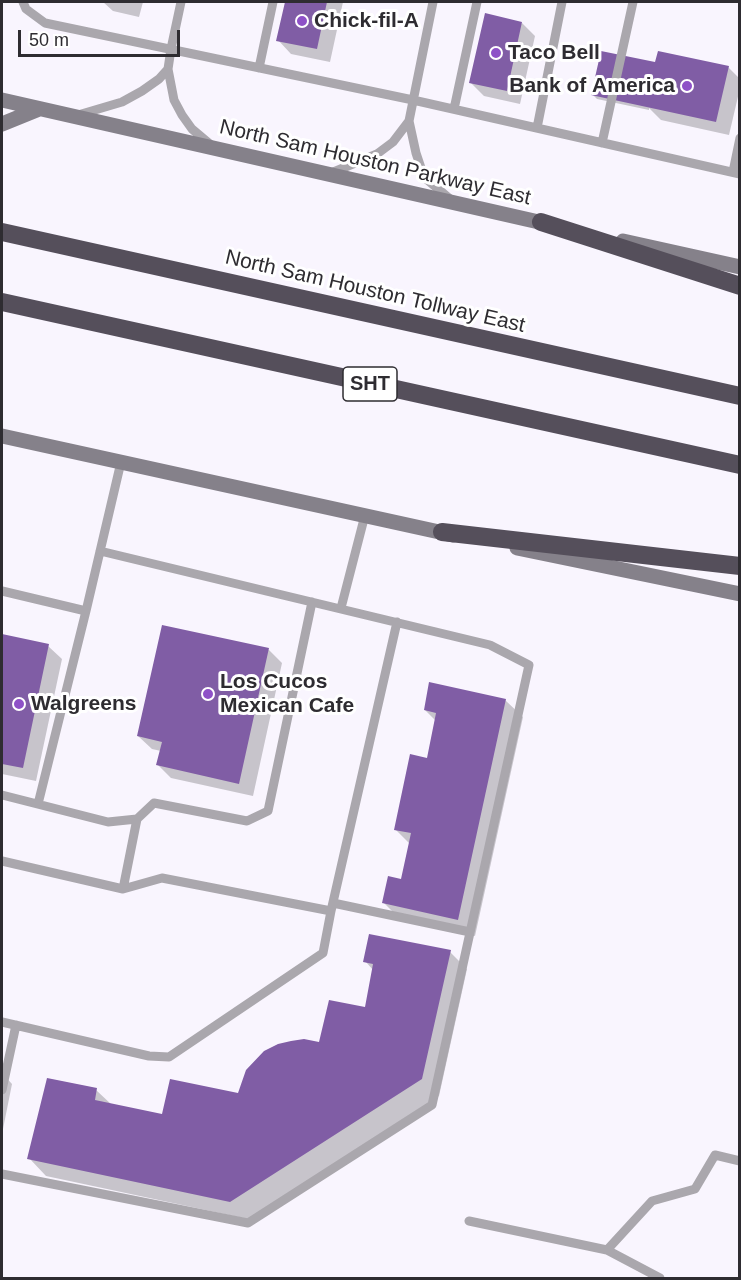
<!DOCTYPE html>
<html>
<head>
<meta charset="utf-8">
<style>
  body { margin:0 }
  #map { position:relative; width:741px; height:1280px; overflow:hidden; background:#f9f5fe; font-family:Helvetica,sans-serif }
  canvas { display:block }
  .frame { position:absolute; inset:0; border:3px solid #2e2c31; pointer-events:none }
  .scale { position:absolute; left:18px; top:30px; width:162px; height:27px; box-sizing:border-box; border:3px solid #2e2c31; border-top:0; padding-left:8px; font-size:18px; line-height:21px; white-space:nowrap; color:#2e2c31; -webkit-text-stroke:4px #fff; paint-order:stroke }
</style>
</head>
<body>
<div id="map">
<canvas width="741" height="1280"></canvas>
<div class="frame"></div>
<div class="scale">50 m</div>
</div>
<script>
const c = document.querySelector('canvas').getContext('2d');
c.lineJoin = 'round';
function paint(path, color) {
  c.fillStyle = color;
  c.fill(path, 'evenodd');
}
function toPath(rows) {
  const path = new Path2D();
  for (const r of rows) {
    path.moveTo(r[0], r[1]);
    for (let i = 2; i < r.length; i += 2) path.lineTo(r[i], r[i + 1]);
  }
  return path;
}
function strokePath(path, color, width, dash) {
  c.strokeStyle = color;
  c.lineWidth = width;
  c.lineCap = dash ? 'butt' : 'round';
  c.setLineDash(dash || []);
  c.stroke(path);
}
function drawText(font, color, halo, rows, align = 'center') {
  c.font = font + ' Helvetica,sans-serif';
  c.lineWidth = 6;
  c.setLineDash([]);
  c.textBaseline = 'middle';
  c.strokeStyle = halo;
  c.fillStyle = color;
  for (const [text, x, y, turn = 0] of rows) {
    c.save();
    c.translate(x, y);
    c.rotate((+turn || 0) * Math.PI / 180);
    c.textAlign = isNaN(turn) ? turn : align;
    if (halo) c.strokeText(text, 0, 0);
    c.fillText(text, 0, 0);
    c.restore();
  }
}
const shadow = toPath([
  [103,2,143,2,139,17,113,11],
  [286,2,343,2,330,62,291,54,278,40],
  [522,23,535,36,520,104,484,96,471,83],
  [728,67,740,79,740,88,729,135,661,120,649,108,649,110,597,99,593,95],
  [163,626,269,650,282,663,253,796,171,778,158,765,161,751,152,749,138,736],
  [2,636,48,646,62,659,36,781,2,774],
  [505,700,523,717,475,936,401,920,384,903,402,881,410,844,395,829,428,759,436,721,425,710],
  [450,952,467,969,439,1096,248,1219,46,1176,29,1158,96,1090,112,1105,163,1116,239,1095,320,1043,366,1009,374,971,365,961],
  [2,1073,12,1084,2,1134]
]);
const building = toPath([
  [285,2,327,2,317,49,276,41],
  [485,13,522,22,507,91,469,83],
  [601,51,655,62,658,51,729,66,716,122,591,95],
  [162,625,269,648,239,784,156,765,162,742,137,736],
  [2,634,49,644,23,768,2,764],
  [429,682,506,699,458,920,382,903,388,876,401,879,411,833,394,830,410,754,427,758,436,713,424,710],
  [369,934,451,950,422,1079,230,1202,27,1159,47,1078,97,1088,95,1100,162,1114,170,1079,238,1093,246,1070,264,1051,278,1044,291,1041,304,1039,319,1042,329,1000,365,1007,373,964,363,962]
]);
const service = toPath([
  [23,2,26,9,45,23,413,100,740,174],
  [181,2,171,49,168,69,174,100,182,115,192,129,211,145],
  [433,2,409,121,416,153,424,177,450,199],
  [259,68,273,2],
  [454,109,477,2],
  [78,115,122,102,142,91,159,79,168,69],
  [537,128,562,2],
  [602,143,633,2],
  [733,172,740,138],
  [331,173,377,154,393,142,409,121],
  [2,591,86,611],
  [312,602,268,811,247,821,154,803,137,819,123,889,162,878,331,911],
  [341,608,365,515],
  [2,795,108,822,137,819],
  [38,804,86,611,121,462],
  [2,861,123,889],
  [333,903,470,932],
  [2,1022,149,1056,169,1057,323,953,331,911,397,622],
  [2,1090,16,1025],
  [2,1174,248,1223,432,1105,529,665,490,645,100,551],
  [469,1221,607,1250,660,1278],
  [607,1250,652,1201,695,1189,715,1155,740,1161]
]);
const secondary = toPath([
  [2,100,552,225],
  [2,124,39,109],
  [623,241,740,267],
  [2,436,453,535],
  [517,548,740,594]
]);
const motorway = toPath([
  [541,222,740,286],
  [2,232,740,396],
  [2,302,740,465],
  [442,532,740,566]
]);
const markers = [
  [302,21,6,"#8e51c7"],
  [496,53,6,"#8e51c7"],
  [687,86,6,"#8e51c7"],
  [208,694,6,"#8e51c7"],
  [19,704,6,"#8e51c7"]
];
const shields = [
  [370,384,54]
];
const shieldNames = [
  ["SHT",370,384]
];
const poiNames = [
  ["Chick-fil-A",314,21],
  ["Taco Bell",508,53],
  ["Bank of America",675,86,"right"],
  ["Los Cucos",220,682],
  ["Mexican Cafe",220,706],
  ["Walgreens",31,704]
];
const streetNames = [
  ["North Sam Houston Parkway East",375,163,13],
  ["North Sam Houston Tollway East",375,292,13]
];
paint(shadow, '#0003');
paint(building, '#805da5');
strokePath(service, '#aaa7ad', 9);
strokePath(secondary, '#85818a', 15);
strokePath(motorway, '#554f5b', 18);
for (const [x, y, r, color] of markers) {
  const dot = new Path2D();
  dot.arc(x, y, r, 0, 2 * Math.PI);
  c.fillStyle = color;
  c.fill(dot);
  strokePath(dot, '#fff', 2);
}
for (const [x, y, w] of shields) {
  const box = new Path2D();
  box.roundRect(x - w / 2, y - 17, w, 34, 4.5);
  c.fillStyle = '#fff';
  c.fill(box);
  strokePath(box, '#2e2c31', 1.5);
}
drawText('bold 20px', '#2e2c31', null, shieldNames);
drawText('bold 21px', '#2e2c31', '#fff', poiNames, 'left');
drawText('21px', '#2e2c31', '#fff', streetNames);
</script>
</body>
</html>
